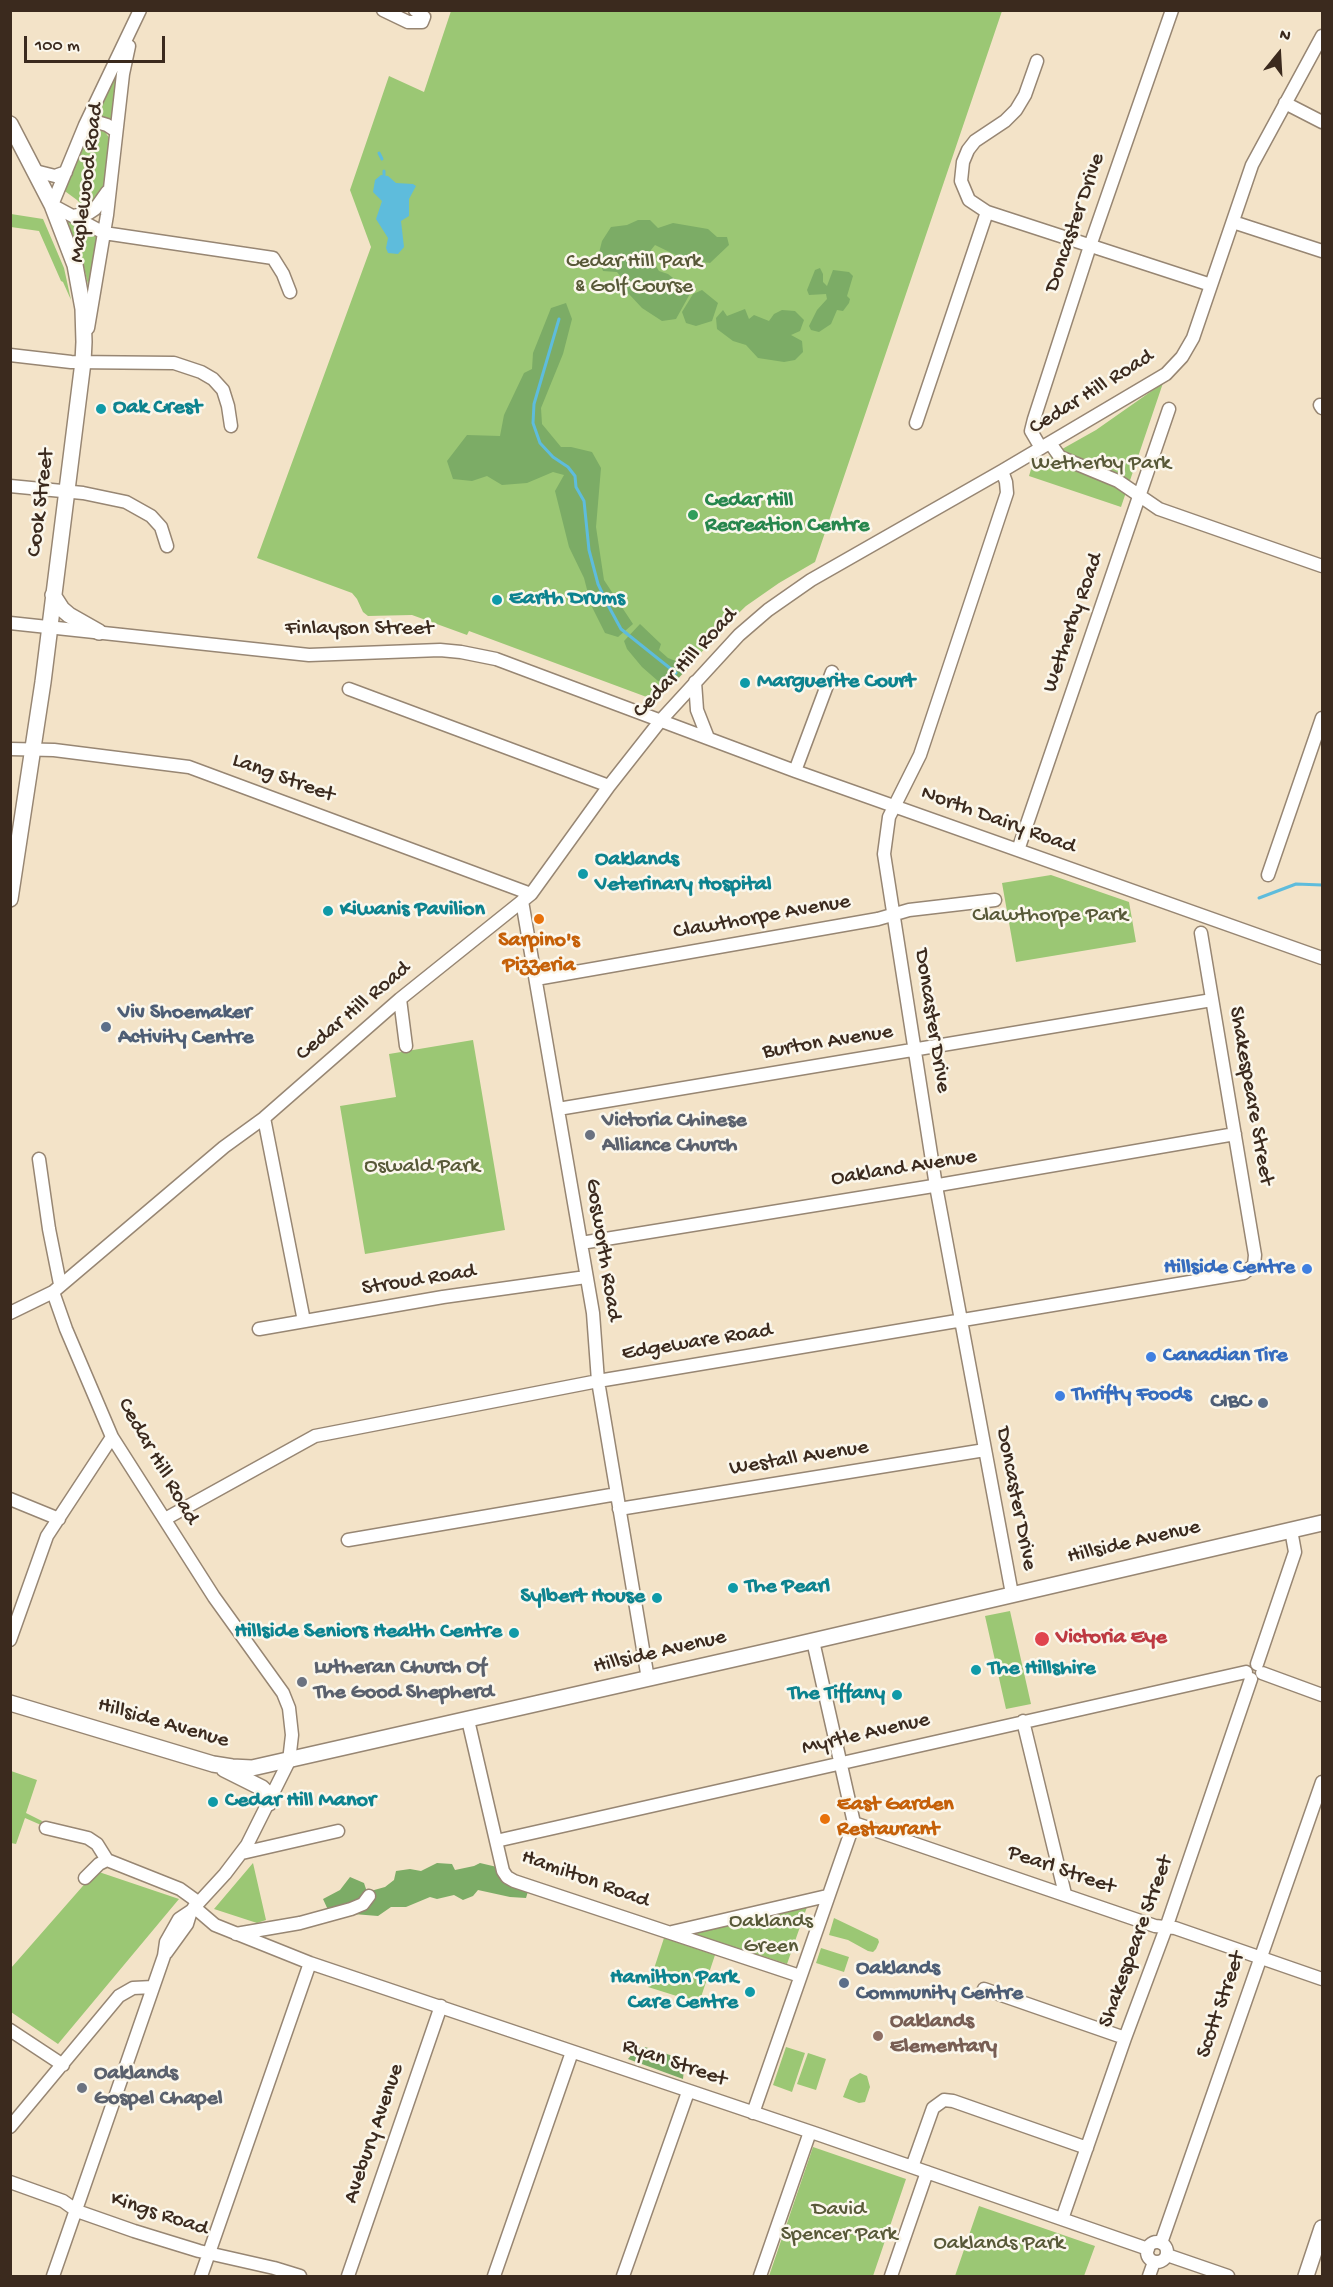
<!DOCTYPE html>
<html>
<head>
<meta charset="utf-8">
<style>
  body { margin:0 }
  #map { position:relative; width:1333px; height:2287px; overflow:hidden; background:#f3e3c8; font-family:"Gochi Hand",sans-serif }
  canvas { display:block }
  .frame { position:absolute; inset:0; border:12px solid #3b2a1e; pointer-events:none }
  .north { position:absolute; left:1249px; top:24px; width:60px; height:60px; -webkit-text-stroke:4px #fbf7ec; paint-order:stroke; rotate:18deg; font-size:16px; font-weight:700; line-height:24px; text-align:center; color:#3b2a1e }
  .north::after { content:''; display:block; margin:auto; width:21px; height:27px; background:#3b2a1e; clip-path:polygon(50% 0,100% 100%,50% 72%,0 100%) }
  .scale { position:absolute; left:24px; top:36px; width:141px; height:27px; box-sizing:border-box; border:3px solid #3b2a1e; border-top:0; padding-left:8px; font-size:18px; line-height:21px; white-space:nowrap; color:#3b2a1e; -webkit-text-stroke:4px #fbf7ec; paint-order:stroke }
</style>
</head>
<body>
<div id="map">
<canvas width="1333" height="2287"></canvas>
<div class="frame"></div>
<div class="north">N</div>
<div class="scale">100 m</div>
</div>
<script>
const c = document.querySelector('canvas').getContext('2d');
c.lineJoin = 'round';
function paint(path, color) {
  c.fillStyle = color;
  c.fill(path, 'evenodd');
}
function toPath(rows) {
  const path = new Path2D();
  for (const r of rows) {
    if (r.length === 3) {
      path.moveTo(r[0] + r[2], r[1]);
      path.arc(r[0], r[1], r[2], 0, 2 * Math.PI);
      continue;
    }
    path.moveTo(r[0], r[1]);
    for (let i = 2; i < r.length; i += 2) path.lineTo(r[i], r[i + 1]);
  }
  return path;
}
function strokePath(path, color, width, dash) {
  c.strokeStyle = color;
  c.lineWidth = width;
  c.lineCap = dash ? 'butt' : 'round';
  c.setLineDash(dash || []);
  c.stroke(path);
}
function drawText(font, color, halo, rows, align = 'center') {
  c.font = font + ' "Gochi Hand",sans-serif';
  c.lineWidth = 5;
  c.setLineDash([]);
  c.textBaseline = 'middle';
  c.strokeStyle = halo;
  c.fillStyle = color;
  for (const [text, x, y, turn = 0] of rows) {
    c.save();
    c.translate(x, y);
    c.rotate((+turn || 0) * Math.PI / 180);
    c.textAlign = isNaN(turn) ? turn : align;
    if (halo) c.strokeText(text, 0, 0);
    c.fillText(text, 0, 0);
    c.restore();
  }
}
const green = toPath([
  [451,11,1002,11,815,562,779,583,746,606,717,634,689,667,670,682,656,688,659,692,657,699,654,697,652,699,469,631,467,635,412,615,368,616,363,612,357,599,352,593,257,558,371,247,350,190,389,76,424,92],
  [118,67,112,122,94,117],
  [96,129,105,132,110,139,105,182,102,191,91,205,85,208,77,200,62,189,88,133],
  [11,214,43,219,64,268,71,300,63,282,61,281,39,231,11,227],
  [62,214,98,233,90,293,82,259],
  [1163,383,1121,507,1029,476,1032,466,1096,430],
  [1051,875,1129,902,1136,942,1016,962,1002,883],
  [473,1040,505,1230,365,1254,340,1106,396,1097,389,1054],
  [1010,1611,1031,1704,1006,1709,985,1616],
  [11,1771,37,1780,26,1813,42,1821,41,1825,25,1818,16,1844,11,1843],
  [253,1863,266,1920,257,1923,214,1909],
  [96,1871,179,1899,58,2044,11,2012,11,1968],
  [808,1904,787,1964,697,1935,698,1929],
  [834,1918,878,1939,879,1942,876,1949,873,1952,868,1951,848,1940,829,1935],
  [664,1938,715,1955,699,2003,648,1987],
  [821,1948,849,1957,844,1972,816,1963],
  [786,2047,805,2053,792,2092,773,2085],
  [808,2053,826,2059,816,2090,797,2084],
  [860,2073,867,2076,870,2087,865,2102,859,2103,843,2097,850,2079],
  [813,2147,906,2179,873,2276,769,2276],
  [979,2206,1095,2246,1084,2276,955,2276]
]);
const forest = toPath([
  [638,220,650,220,658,228,673,223,708,229,717,237,727,237,729,245,710,263,686,260,655,245,651,250,652,260,659,271,668,274,691,292,676,319,662,321,642,308,628,293,626,283,617,272,603,271,598,257,602,241,611,227,627,225],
  [820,268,823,274,823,282,827,286,833,270,849,272,853,276,847,296,850,299,849,303,843,311,837,310,831,324,819,332,811,330,809,326,817,310,827,299,826,294,809,295,807,290,815,270],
  [702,290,718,303,712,321,696,326,686,323,682,312,693,294],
  [566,303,572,319,563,354,541,408,542,424,561,447,571,447,592,452,601,468,596,527,604,580,633,624,618,637,605,633,591,605,584,578,569,547,555,491,564,475,553,472,527,483,502,485,487,476,472,481,453,479,447,461,467,435,500,436,504,415,524,373,532,369,533,353,551,308],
  [745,309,749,319,754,315,769,321,774,314,782,310,795,311,804,320,800,331,791,335,802,341,803,352,795,360,784,362,758,358,746,345,733,341,717,329,716,318,723,310,727,316],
  [640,624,661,644,659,650,668,658,676,661,683,660,689,667,673,684,658,681,642,667,627,649,624,641],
  [437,1863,452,1864,455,1870,474,1866,480,1863,497,1867,529,1888,526,1898,510,1897,478,1890,473,1896,463,1900,454,1895,437,1899,430,1897,406,1907,391,1907,378,1916,329,1912,323,1899,340,1890,350,1877,364,1883,367,1892,385,1887,394,1880,396,1871,410,1869,421,1871],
  [645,2047,670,2055,680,2062,684,2069,683,2079,628,2059,637,2048]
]);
const water = toPath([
  [381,175,388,176,396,183,413,184,416,186,409,199,409,216,401,221,404,247,398,254,388,253,386,248,388,238,376,219,382,201,373,192,375,180]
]);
const stream = toPath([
  [379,153,382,159],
  [384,171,384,175],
  [559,319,534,404,533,423,540,443,553,457,568,467,575,476,576,487,584,501,589,550,598,584,609,607,621,629,676,673],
  [1259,898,1296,884,1322,885]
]);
const minor = toPath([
  [140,10,85,125,52,205,104,233,273,258,283,274,290,292],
  [383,10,408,22,422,22,424,17,415,10],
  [1037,61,1025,95,1016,110,1005,121,975,141,968,150,963,162,961,181,969,200,987,212,1211,285],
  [1285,103,1322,122],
  [85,125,97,122,107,125,116,131],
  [35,171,55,176,66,172],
  [73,216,89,213,95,209,107,192],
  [1233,222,1322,251],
  [88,328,107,215,123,74,129,46],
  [10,355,71,362,174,363,201,372,213,379,223,390,228,406,231,426],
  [1320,405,1322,408],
  [916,423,987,212],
  [1050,443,1060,457,1118,481,1159,509,1322,566],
  [1041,448,1031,431,1034,419,1090,246,1172,10],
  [1002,471,1006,482,1007,493,920,755,889,817,884,854,936,1186,1012,1594],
  [10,486,83,493,126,502,151,516,161,527,167,546],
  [10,623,309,655,440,650,461,652,496,659,795,771,1322,958],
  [695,682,697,710,708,738],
  [349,689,609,786],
  [10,749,54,750,189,767,531,894],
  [795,771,832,672],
  [1018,850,1169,409],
  [1268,875,1322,718],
  [522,901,593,1313,598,1381,648,1679],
  [536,979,878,919,909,910,995,900],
  [400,999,406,1046],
  [558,1109,1212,1000],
  [264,1118,304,1321],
  [39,1159,49,1229,60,1284],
  [581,1243,927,1187,1235,1134],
  [10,1313,53,1292,224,1147,264,1118,400,999,531,894,609,786,661,720,739,635,768,610,811,580,1002,471,1166,374,1182,357,1193,338,1252,165,1322,36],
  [259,1329,443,1297,586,1277],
  [10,1499,59,1519],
  [619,1509,985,1450],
  [165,1519,315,1436,598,1381,1244,1273,1254,1265,1255,1255,1201,933],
  [348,1540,617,1494],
  [10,1640,47,1536,112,1437],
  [1257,1664,1295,1552,1291,1530],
  [1262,1673,1322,1695],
  [468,1720,503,1871,507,1877,514,1881,800,1976],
  [1023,1721,1065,1894],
  [854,1823,1155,1926,1175,1928,1322,1979],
  [46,1828,88,1838,97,1844,107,1860,99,1864,85,1878],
  [496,1841,1246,1672],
  [242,1853,338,1831],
  [107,1860,180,1889,198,1902],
  [194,1907,215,1925,310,1963,820,2135,1148,2249],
  [672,1932,827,1896],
  [236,1934,300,1923,351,1909,363,1904,369,1896],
  [166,1953,187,1924,191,1911],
  [984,1989,1125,2038],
  [10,2030,63,2065],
  [753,2113,854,1823,813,1641],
  [10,2127,119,1996,133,1988,153,1987],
  [912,2167,933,2108,944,2100,953,2101,1087,2148],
  [10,2182,63,2201,77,2211,134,2231,199,2251,274,2268,300,2276],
  [1062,2219,1125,2038,1166,1928,1251,1679],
  [1157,2252,10],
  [1161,2243,1322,1782],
  [1167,2255,1228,2276],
  [53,2276,164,1956,166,1942,179,1919,191,1911,225,1874,247,1845,289,1761,292,1735,289,1708,283,1693,214,1597,112,1437,66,1329,53,1292],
  [201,2276,310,1963],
  [348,2276,441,2006],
  [494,2276,572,2052],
  [623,2276,688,2092],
  [760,2276,810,2132],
  [891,2276,927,2172],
  [1149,2276,1154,2262]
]);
const major = toPath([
  [10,124,52,205,75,265,83,309,84,342,83,362,43,682,10,899],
  [53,595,62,609,69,615,99,632],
  [10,1703,213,1764,232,1767,252,1768,778,1649,1322,1523],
  [224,1769,262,1788,265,1791,269,1803],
  [1306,2276,1322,2228]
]);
const markers = [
  [101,409,6,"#0f9aa8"],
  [693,515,6,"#2e9e5b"],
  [497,600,6,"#0f9aa8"],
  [745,683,6,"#0f9aa8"],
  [583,874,6,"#0f9aa8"],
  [328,911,6,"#0f9aa8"],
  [539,919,6,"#e8710a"],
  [106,1027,6,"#5c6f8a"],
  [590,1135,6,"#6b7280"],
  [1307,1269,6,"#3f7fe0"],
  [1151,1357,6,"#3f7fe0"],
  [1060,1396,6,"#3f7fe0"],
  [1263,1403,6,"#5c6f8a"],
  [733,1588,6,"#0f9aa8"],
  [657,1598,6,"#0f9aa8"],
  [514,1633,6,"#0f9aa8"],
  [1042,1639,8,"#e0444e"],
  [976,1670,6,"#0f9aa8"],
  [302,1682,6,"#6b7280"],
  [897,1695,6,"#0f9aa8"],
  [213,1802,6,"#0f9aa8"],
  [825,1819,6,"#e8710a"],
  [844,1983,6,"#5c6f8a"],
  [750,1992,6,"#0f9aa8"],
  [878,2036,6,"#8d6e63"],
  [82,2088,6,"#6b7280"]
];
const streetNames = [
  ["Maplewood Road",88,183,-83],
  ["Doncaster Drive",1076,223,-71],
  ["Cedar Hill Road",1092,393,-32],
  ["Cook Street",42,503,-83],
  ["Wetherby Road",1074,623,-71],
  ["Finlayson Street",359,630],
  ["Cedar Hill Road",686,664,-47],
  ["Lang Street",283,779,20],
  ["North Dairy Road",998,821,20],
  ["Clawthorpe Avenue",762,918,-10],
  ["Cedar Hill Road",354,1012,-40],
  ["Doncaster Drive",931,1021,81],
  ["Burton Avenue",828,1043,-9],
  ["Shakespeare Street",1250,1096,80],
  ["Oakland Avenue",904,1169,-9],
  ["Gosworth Road",602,1250,81],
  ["Stroud Road",419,1281,-9],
  ["Edgeware Road",697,1343,-9],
  ["Westall Avenue",799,1459,-9],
  ["Cedar Hill Road",157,1462,60],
  ["Doncaster Drive",1015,1499,79],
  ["Hillside Avenue",1134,1543,-13],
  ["Hillside Avenue",660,1653,-13],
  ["Hillside Avenue",163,1724,16],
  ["Myrtle Avenue",866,1735,-13],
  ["Pearl Street",1061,1871,19],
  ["Hamilton Road",585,1880,20],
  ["Shakespeare Street",1137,1942,-70],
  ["Scott Street",1222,2005,-71],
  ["Ryan Street",674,2064,19],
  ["Avebury Avenue",375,2134,-71],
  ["Kings Road",159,2215,18]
];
const parkNames = [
  ["Cedar Hill Park",634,263],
  ["& Golf Course",634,288],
  ["Wetherby Park",1101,465],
  ["Clawthorpe Park",1050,917],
  ["Oswald Park",422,1168],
  ["Oaklands",771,1923],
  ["Green",771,1948],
  ["David",839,2211],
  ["Spencer Park",839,2236],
  ["Oaklands Park",999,2245]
];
const cultureNames = [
  ["Oak Crest",113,409],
  ["Earth Drums",509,600],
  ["Marguerite Court",757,683],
  ["Oaklands",595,861],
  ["Veterinary Hospital",595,886],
  ["Kiwanis Pavilion",340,911],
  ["The Pearl",745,1588],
  ["Sylbert House",645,1598,"right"],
  ["Hillside Seniors Health Centre",502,1633,"right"],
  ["The Hillshire",988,1670],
  ["The Tiffany",885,1695,"right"],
  ["Cedar Hill Manor",225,1802],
  ["Hamilton Park",738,1979,"right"],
  ["Care Centre",738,2004,"right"]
];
const leisureNames = [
  ["Cedar Hill",705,502],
  ["Recreation Centre",705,527]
];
const foodNames = [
  ["Sarpino's",539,942],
  ["Pizzeria",539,967],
  ["East Garden",837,1806,"left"],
  ["Restaurant",837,1831,"left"]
];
const serviceNames = [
  ["Viv Shoemaker",118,1014],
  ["Activity Centre",118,1039],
  ["CIBC",1251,1403,"right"],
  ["Oaklands",856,1970],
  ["Community Centre",856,1995]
];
const worshipNames = [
  ["Victoria Chinese",602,1122],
  ["Alliance Church",602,1147],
  ["Lutheran Church Of",314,1669],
  ["The Good Shepherd",314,1694],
  ["Oaklands",94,2075],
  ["Gospel Chapel",94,2100]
];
const shopNames = [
  ["Hillside Centre",1295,1269,"right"],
  ["Canadian Tire",1163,1357],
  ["Thrifty Foods",1072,1396]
];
const healthNames = [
  ["Victoria Eye",1056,1639]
];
const educationNames = [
  ["Oaklands",890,2023],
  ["Elementary",890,2048]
];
paint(green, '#9bc774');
paint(forest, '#7cac66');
paint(water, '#5ebcdc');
strokePath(stream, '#5ebcdc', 3);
strokePath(minor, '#978673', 15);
strokePath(major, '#978673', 18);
strokePath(minor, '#fff', 12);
strokePath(major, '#fff', 15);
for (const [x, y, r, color] of markers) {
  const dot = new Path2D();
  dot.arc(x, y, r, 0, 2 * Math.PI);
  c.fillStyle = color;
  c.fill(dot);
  strokePath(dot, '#fbf7ec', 2);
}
drawText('22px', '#3b2a1e', '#fbf7ec', streetNames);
drawText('22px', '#585938', '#fbf7ec', parkNames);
drawText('bold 22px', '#0d838f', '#fbf7ec', cultureNames, 'left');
drawText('bold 22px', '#27864d', '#fbf7ec', leisureNames, 'left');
drawText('bold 22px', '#c56008', '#fbf7ec', foodNames);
drawText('bold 22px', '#4e5e75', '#fbf7ec', serviceNames, 'left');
drawText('bold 22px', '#5b616d', '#fbf7ec', worshipNames, 'left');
drawText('bold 22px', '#366cbe', '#fbf7ec', shopNames, 'left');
drawText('bold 22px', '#be3a42', '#fbf7ec', healthNames, 'left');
drawText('bold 22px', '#785e54', '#fbf7ec', educationNames, 'left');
</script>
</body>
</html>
